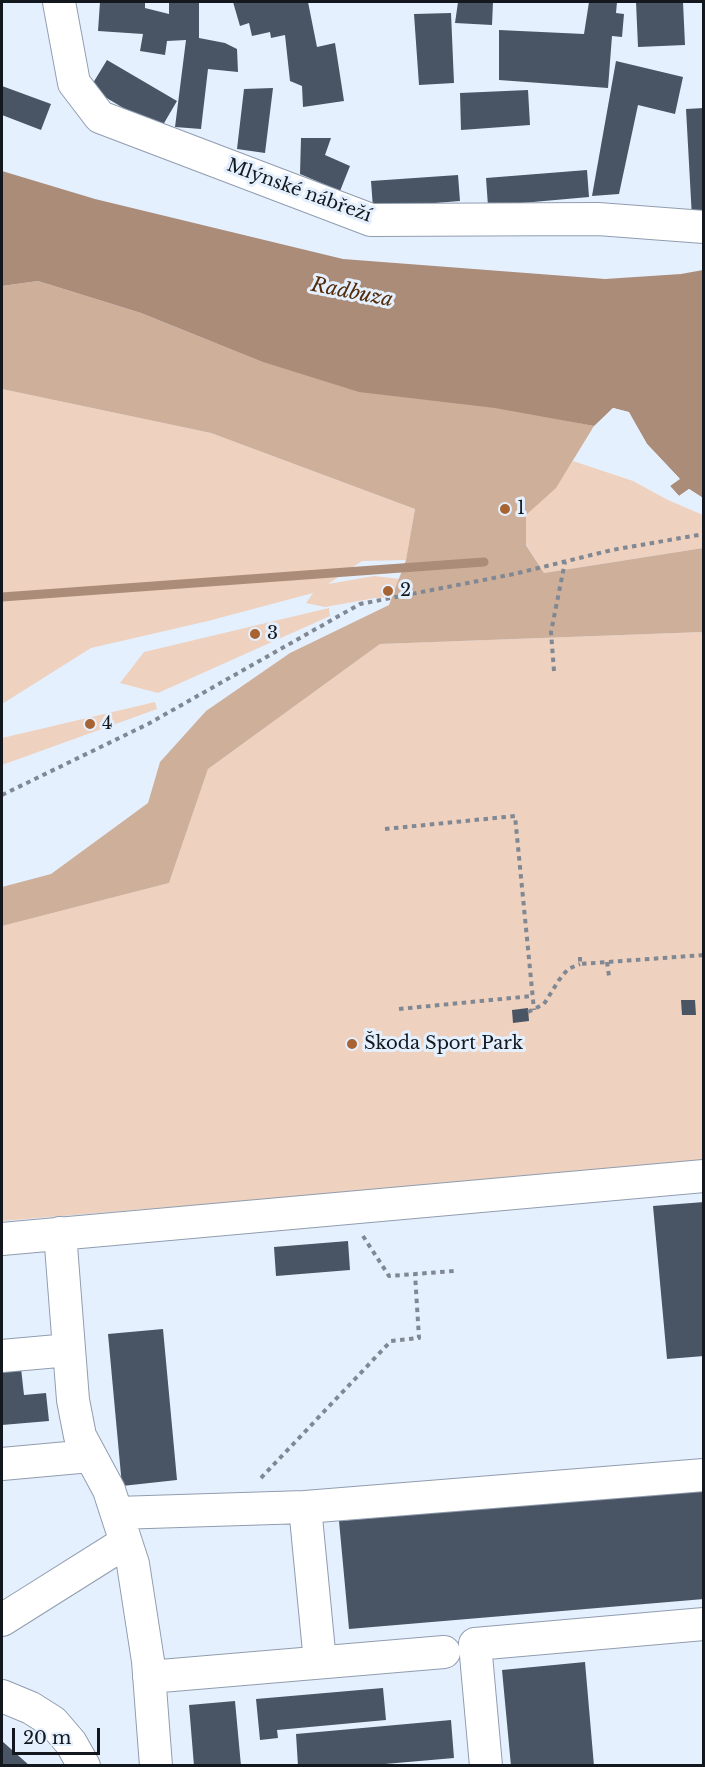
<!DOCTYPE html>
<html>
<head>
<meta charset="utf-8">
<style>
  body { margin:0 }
  #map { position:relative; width:705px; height:1767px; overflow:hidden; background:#e5f0ff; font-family:"Libre Baskerville",serif }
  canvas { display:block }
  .frame { position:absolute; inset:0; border:3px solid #13181e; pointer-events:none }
  .scale { position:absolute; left:12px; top:1728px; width:88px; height:27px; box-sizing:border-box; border:3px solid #13181e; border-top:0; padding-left:8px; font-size:18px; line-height:21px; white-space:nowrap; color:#13181e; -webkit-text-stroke:4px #e5f0ff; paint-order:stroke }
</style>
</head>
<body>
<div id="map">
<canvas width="705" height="1767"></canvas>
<div class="frame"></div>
<div class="scale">20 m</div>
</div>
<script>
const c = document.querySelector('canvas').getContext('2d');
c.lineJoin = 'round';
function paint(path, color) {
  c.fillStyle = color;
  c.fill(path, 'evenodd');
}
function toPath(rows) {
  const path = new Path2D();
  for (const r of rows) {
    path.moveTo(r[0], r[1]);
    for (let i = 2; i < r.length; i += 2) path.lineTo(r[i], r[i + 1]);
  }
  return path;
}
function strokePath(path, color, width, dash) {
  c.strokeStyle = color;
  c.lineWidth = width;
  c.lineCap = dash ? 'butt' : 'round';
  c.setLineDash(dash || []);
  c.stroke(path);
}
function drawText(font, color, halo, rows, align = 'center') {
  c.font = font + ' "Libre Baskerville",serif';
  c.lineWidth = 6;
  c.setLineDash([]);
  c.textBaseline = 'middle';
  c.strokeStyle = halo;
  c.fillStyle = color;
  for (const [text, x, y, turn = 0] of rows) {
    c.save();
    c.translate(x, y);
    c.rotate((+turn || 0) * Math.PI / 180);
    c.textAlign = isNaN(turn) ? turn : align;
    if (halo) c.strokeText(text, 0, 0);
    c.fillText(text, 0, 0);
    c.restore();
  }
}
const green = toPath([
  [2,389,211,433,415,509,406,560,362,561,328,584,374,576,462,586,462,593,375,598,325,607,306,603,313,593,208,621,91,648,2,704],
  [573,461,633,481,668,500,703,515,703,548,544,573,478,467,526,514,555,488],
  [329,608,330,616,158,693,120,683,144,652],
  [703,632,703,1163,2,1221,2,926,169,883,208,769,380,644],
  [155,702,157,709,2,765,2,738]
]);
const forest = toPath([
  [38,281,141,313,260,361,594,426,556,488,526,515,526,545,544,573,703,548,703,632,380,644,208,769,169,883,2,926,2,887,51,874,148,803,160,762,206,711,290,653,389,605,406,560,415,509,211,433,2,389,2,286]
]);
const water = toPath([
  [2,171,95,199,343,259,605,279,681,274,703,270,703,498,689,489,679,496,670,486,679,478,647,444,628,412,613,408,594,426,495,408,359,392,260,361,141,313,38,281,2,286]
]);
const pier = toPath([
  [613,408,629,412,647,444,680,479,670,486,679,496,689,489,703,498,704,501,689,493,680,499,677,498,667,486,675,478,644,446,627,414,614,411,596,429,592,429]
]);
const stream = toPath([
  [2,597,484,562]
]);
const building = toPath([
  [100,2,145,2,145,8,169,14,169,2,199,2,199,38,225,43,237,49,238,72,208,69,201,129,175,127,186,40,167,41,165,55,140,51,143,34,98,31],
  [233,2,308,2,317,47,335,43,344,101,303,107,302,86,290,81,285,35,271,38,270,32,252,36,249,23,240,26],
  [458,2,493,2,492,25,455,23],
  [589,2,617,2,616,13,624,14,622,37,612,36,608,88,499,80,499,30,584,34],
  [636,2,683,2,685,45,638,47],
  [451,13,454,83,419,85,414,14],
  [107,60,177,101,160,130,90,88],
  [616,61,683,77,675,114,638,105,619,194,592,196],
  [2,86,51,104,41,130,2,115],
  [273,88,265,153,237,149,244,89],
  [528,90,530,125,461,130,460,93],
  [704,108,704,218,692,218,686,109],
  [301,138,331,138,325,155,350,166,340,191,300,174],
  [587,170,589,197,488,206,486,178],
  [458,175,460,201,373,208,371,181],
  [681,1000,695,1000,696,1015,682,1015],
  [528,1008,529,1021,513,1023,512,1010],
  [704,1202,704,1356,667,1359,653,1206],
  [348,1241,350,1270,276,1276,274,1247],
  [163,1329,177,1480,122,1486,108,1334],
  [21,1368,24,1395,46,1393,49,1421,2,1425,2,1370],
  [704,1490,704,1599,349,1629,339,1521],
  [585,1662,594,1766,511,1766,502,1670],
  [383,1688,386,1720,277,1730,278,1738,260,1740,256,1699],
  [235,1701,241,1766,194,1766,189,1705],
  [451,1720,454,1758,362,1766,298,1766,296,1734],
  [2,1741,30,1766,2,1766]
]);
const path = toPath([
  [554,671,551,632,565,562],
  [2,795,148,724,360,604,514,574,612,550,704,534],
  [385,829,515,816,534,1010],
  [580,957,580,964,704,955],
  [607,962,609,976],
  [399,1009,532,996],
  [528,1012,544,1004,559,980,568,969,580,964],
  [363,1236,389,1276,454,1271],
  [261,1478,391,1341,419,1338,415,1274]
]);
const minor = toPath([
  [59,2,74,83,100,117,371,220,598,219,704,227],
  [60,1233,73,1400,80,1436,109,1490,133,1564,148,1661,156,1766],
  [2,1239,704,1176],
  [2,1356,69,1350],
  [2,1464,90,1456],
  [305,1507,320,1662],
  [117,1513,305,1507,704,1475],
  [2,1620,126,1542],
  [149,1677,444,1652],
  [2,1696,31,1708,53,1722,71,1743,84,1766],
  [486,1766,475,1644,704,1624]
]);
const markers = [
  [505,509,6,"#a76432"],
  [388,591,6,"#a76432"],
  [255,634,6,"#a76432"],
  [90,724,6,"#a76432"],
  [352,1044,6,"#a76432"]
];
const streetNames = [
  ["Mlýnské nábřeží",299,191,20]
];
const poiNames = [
  ["1",517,509],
  ["2",400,591],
  ["3",267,634],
  ["4",102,724],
  ["Škoda Sport Park",364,1044]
];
const waterNames = [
  ["Radbuza",352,293,11]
];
paint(green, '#eed1be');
paint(forest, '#ceaf9a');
paint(water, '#aa8c79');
paint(pier, '#e5f0ff');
strokePath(stream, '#aa8c79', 9);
paint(building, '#495564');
strokePath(minor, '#909dae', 34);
strokePath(path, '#808893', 4, [4.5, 4.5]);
strokePath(minor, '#fff', 32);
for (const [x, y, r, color] of markers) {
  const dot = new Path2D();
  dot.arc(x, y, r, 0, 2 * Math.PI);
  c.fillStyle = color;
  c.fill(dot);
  strokePath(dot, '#e5f0ff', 2);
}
drawText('18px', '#13181e', '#e5f0ff', streetNames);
drawText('18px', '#13181e', '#e5f0ff', poiNames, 'left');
drawText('italic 20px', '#542b08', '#e5f0ff', waterNames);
</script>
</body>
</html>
